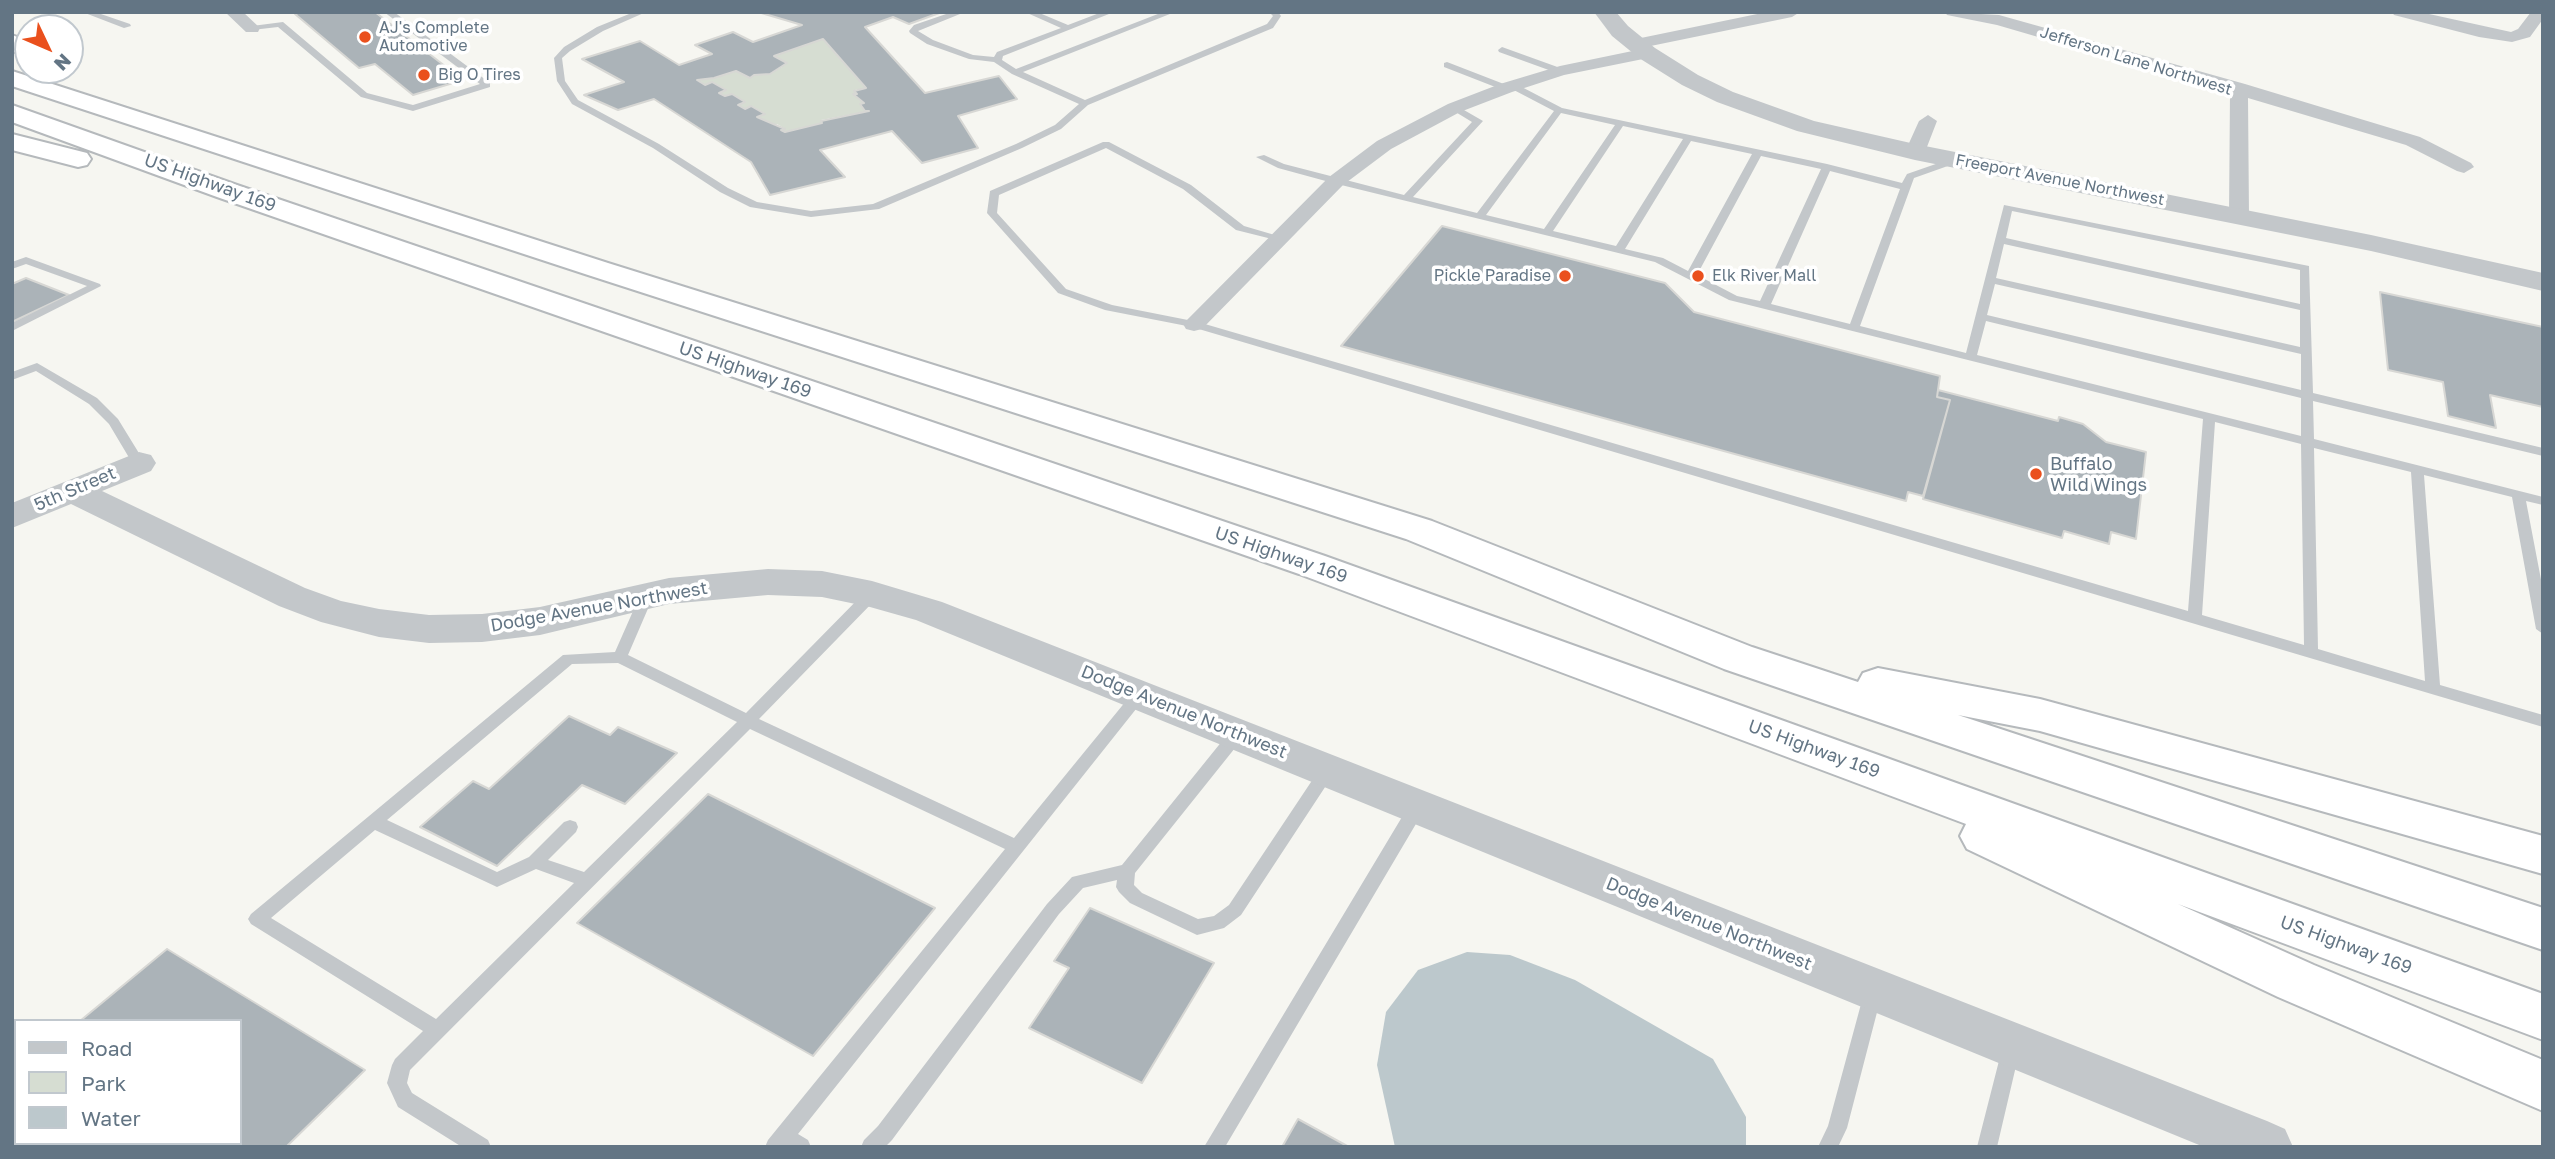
<!DOCTYPE html>
<html>
<head>
<meta charset="utf-8">
<style>
  body { margin:0 }
  #map { position:relative; width:2555px; height:1159px; overflow:hidden; background:#f6f6f1; font-family:"Golos Text",sans-serif }
  canvas { display:block }
  .frame { position:absolute; inset:0; border:14px solid #637584; pointer-events:none }
  .legend { position:absolute; left:14px; top:1019px; width:228px; height:126px; box-sizing:border-box; background:#fff; border:2px solid #c1c8ce; margin:0; padding:9px 12px; list-style:none; font-size:21px; color:#637584 }
  .legend li { display:flex; align-items:center; gap:14px; height:35px }
  .legend b { width:35px; border:2px solid #c1c8ce }
  .north { position:absolute; left:14px; top:14px; width:70px; height:70px; box-sizing:border-box; background:#fff; border:2px solid #c1c8ce; border-radius:50%; rotate:134deg; font-size:19px; font-weight:700; line-height:28px; text-align:center; color:#637584 }
  .north::after { content:''; display:block; margin:auto; width:24px; height:32px; background:#ea501d; clip-path:polygon(50% 0,100% 100%,50% 72%,0 100%) }
</style>
</head>
<body>
<div id="map">
<canvas width="2555" height="1159"></canvas>
<div class="frame"></div>
<ul class="legend">
<li><b style="height:9px;background:#c3c7ca"></b>Road</li>
<li><b style="height:19px;background:#d6ddd2"></b>Park</li>
<li><b style="height:19px;background:#bcc8cc"></b>Water</li>
</ul>
<div class="north">N</div>
</div>
<script>
const c = document.querySelector('canvas').getContext('2d');
c.lineJoin = 'round';
function paint(path, color) {
  c.fillStyle = color;
  c.fill(path, 'evenodd');
}
function toPath(rows) {
  const path = new Path2D();
  for (const r of rows) {
    path.moveTo(r[0], r[1]);
    for (let i = 2; i < r.length; i += 2) path.lineTo(r[i], r[i + 1]);
  }
  return path;
}
function strokePath(path, color, width, dash) {
  c.strokeStyle = color;
  c.lineWidth = width;
  c.lineCap = dash ? 'butt' : 'round';
  c.setLineDash(dash || []);
  c.stroke(path);
}
function drawText(font, color, halo, rows, align = 'center') {
  c.font = font + ' "Golos Text",sans-serif';
  c.lineWidth = 7;
  c.setLineDash([]);
  c.textBaseline = 'middle';
  c.strokeStyle = halo;
  c.fillStyle = color;
  for (const [text, x, y, turn = 0] of rows) {
    c.save();
    c.translate(x, y);
    c.rotate((+turn || 0) * Math.PI / 180);
    c.textAlign = isNaN(turn) ? turn : align;
    if (halo) c.strokeText(text, 0, 0);
    c.fillText(text, 0, 0);
    c.restore();
  }
}
const green = toPath([
  [823,39,866,88,855,90,857,94,854,95,860,98,869,111,821,120,822,123,785,132,781,130,784,128,777,124,773,126,757,117,764,113,752,106,745,109,738,105,744,101,732,94,725,96,719,93,725,90,713,82,705,85,697,80,714,78,736,71,750,78,754,75,770,74,782,67,774,56]
]);
const water = toPath([
  [1467,952,1510,955,1575,980,1713,1059,1746,1117,1746,1147,1395,1147,1377,1065,1386,1012,1418,970]
]);
const building = toPath([
  [301,12,375,12,463,80,413,95,375,64,359,68,295,14,301,12],
  [758,12,942,12,909,24,893,17,865,27,925,93,999,76,1017,99,958,116,978,148,922,163,892,131,820,150,845,177,770,195,751,162,654,99,618,110,584,95,624,82,582,59,640,41,679,65,712,54,695,45,733,32,753,42,802,25,758,12],
  [823,39,866,88,854,91,857,94,853,94,864,103,860,104,865,111,869,111,821,121,822,123,785,132,781,130,785,129,757,117,765,114,751,106,745,109,738,105,745,102,732,94,725,96,719,93,726,90,712,82,705,85,697,80,714,78,736,71,750,78,754,75,770,74,787,63,774,56,823,39],
  [1442,226,1665,283,1694,312,1940,376,1937,397,1950,400,1923,496,1908,492,1906,501,1341,346,1442,226],
  [26,278,69,295,12,322,12,284,26,278],
  [2380,292,2543,327,2543,407,2490,395,2496,428,2448,416,2443,382,2388,370,2380,292],
  [1938,390,2058,421,2059,417,2083,424,2106,442,2146,452,2136,539,2111,532,2109,544,2064,531,2062,538,1923,499,1950,400,1937,397,1938,390],
  [569,716,610,735,618,727,677,753,625,804,582,785,497,866,420,827,473,781,489,789,569,716],
  [708,794,935,908,813,1056,577,923,708,794],
  [1090,908,1214,963,1142,1083,1029,1028,1069,968,1054,961,1090,908],
  [167,949,365,1070,286,1147,209,1147,204,1143,240,1143,240,1021,80,1021,167,949],
  [1298,1119,1349,1147,1282,1147,1298,1119]
]);
const service = toPath([
  [95,12,130,24,131,26,124,28,85,13,95,12],
  [384,12,394,12,490,83,490,87,413,111,361,97,278,27,252,30,248,28,252,26,283,22,367,93,413,105,480,84,384,12],
  [634,12,646,12,603,31,570,51,562,58,565,81,578,100,659,144,728,188,757,202,811,211,873,204,1016,144,1055,125,1079,104,1012,74,994,62,969,59,927,44,910,33,909,31,914,25,952,12,965,12,918,31,933,40,973,55,994,57,997,52,1061,28,1025,12,1037,12,1068,25,1102,12,1114,12,1003,56,1002,60,1016,69,1163,12,1175,12,1023,72,1085,100,1267,24,1273,16,1269,12,1278,12,1281,16,1273,28,1088,105,1061,129,1022,148,879,209,811,217,750,207,720,192,653,148,572,104,557,81,554,58,564,47,597,27,634,12],
  [1502,47,1563,69,1564,71,1557,73,1499,52,1498,50,1502,47],
  [1447,62,1509,86,1516,84,1562,108,1827,164,1902,183,1907,174,1953,158,1959,158,1959,162,1914,178,1860,326,1966,353,2004,205,2309,266,2313,393,2543,448,2543,456,2313,401,2314,439,2543,497,2543,505,2526,501,2543,590,2543,634,2536,629,2512,497,2424,475,2440,685,2543,715,2543,727,1192,327,1105,310,1058,293,987,213,990,191,1103,142,1109,142,1191,185,1244,226,1285,238,1280,241,1236,230,1183,189,1106,148,999,195,997,213,1066,289,1112,305,1198,322,2188,611,2203,419,1729,300,1655,262,1333,183,1278,168,1256,157,1264,155,1284,164,1404,195,1472,122,1449,108,1457,106,1483,121,1413,197,1477,213,1554,111,1510,88,1503,90,1444,67,1444,63,1447,62],
  [1561,113,1615,125,1544,229,1486,215,1561,113],
  [1623,126,1683,139,1616,246,1553,231,1623,126],
  [1691,141,1752,154,1688,271,1663,258,1625,249,1691,141],
  [1761,156,1821,169,1760,301,1737,296,1697,275,1761,156],
  [1830,171,1900,189,1850,324,1771,304,1830,171],
  [2012,211,2300,270,2300,304,2006,238,2012,211],
  [2004,244,2300,310,2300,347,1996,278,2004,244],
  [1995,284,2301,354,2301,390,1987,315,1995,284],
  [1986,321,2301,398,2301,436,1977,355,1986,321],
  [2215,422,2301,444,2304,645,2202,615,2215,422],
  [2314,448,2411,472,2425,681,2318,649,2314,448],
  [26,257,100,284,101,286,12,331,12,323,87,286,26,264,12,269,12,262,26,257],
  [37,363,97,398,118,419,145,463,144,466,134,466,109,424,89,404,36,371,12,380,12,372,37,363],
  [872,589,877,590,879,594,877,598,759,719,1014,838,1135,690,1145,690,1148,694,798,1134,808,1140,811,1147,765,1147,768,1140,1005,849,750,729,410,1070,407,1083,412,1093,488,1140,491,1147,462,1147,398,1107,387,1083,392,1065,395,1059,423,1031,251,924,248,919,251,914,563,655,615,652,641,593,651,593,653,597,628,655,746,713,867,590,872,589],
  [618,663,737,722,584,872,548,860,576,832,578,827,576,822,570,820,564,822,529,857,497,872,387,820,572,664,618,663],
  [375,830,497,887,536,869,574,883,436,1019,271,918,375,830],
  [1237,728,1243,730,1245,734,1243,738,1135,873,1134,885,1142,893,1198,919,1214,916,1229,905,1321,767,1327,765,1333,767,1335,771,1333,775,1241,915,1224,928,1197,935,1130,903,1119,892,1116,887,1117,880,1083,888,1059,914,892,1140,885,1147,861,1147,864,1140,878,1126,1047,904,1072,877,1122,865,1231,730,1237,728],
  [1417,800,1423,802,1425,807,1423,812,1225,1147,1204,1147,1411,802,1417,800],
  [1873,985,1879,987,1882,993,1847,1128,1838,1147,1818,1147,1828,1126,1864,993,1867,987,1873,985],
  [2011,1040,2018,1043,2020,1049,1997,1147,1977,1147,2002,1049,2004,1043,2011,1040]
]);
const minor = toPath([
  [225,12,243,12,260,28,258,32,246,32,225,12],
  [1767,12,1800,12,1792,17,1636,49,1628,44,1636,39,1767,12],
  [1945,12,1999,15,2245,84,2420,137,2471,163,2474,167,2464,173,2457,171,2406,145,2248,98,2249,216,2246,220,2239,222,2232,220,2229,216,2230,93,1997,25,1947,15,1945,12],
  [2392,12,2420,12,2511,32,2518,29,2531,12,2543,12,2543,19,2530,37,2512,42,2479,37,2394,15,2392,12],
  [1647,48,1653,49,1656,53,1653,57,1564,75,1512,92,1460,112,1391,149,1343,185,1202,329,1194,331,1186,329,1183,324,1329,177,1377,141,1448,104,1500,84,1560,66,1647,48],
  [1928,115,1937,121,1925,152,1922,156,1908,156,1905,152,1919,121,1928,115]
]);
const tertiary = toPath([
  [1594,12,1616,12,1628,26,1655,48,1698,75,1733,92,1814,121,1915,144,2371,235,2543,273,2543,291,2371,251,1915,160,1797,131,1717,102,1682,85,1639,58,1612,36,1594,12],
  [139,452,151,455,156,463,151,471,102,491,305,588,341,601,379,609,429,615,482,614,540,607,669,578,768,569,822,571,872,581,942,602,2267,1121,2285,1129,2293,1147,2204,1147,916,620,870,607,822,597,768,595,669,604,540,635,482,642,429,643,379,637,321,622,279,606,71,504,12,528,12,503,139,452]
]);
const motorway = toPath([
  [12,35,28,41,28,57,12,51,12,35],
  [12,71,608,263,1432,521,1752,647,1858,682,1863,673,1878,668,2040,699,2543,836,2543,874,2040,731,1958,715,2543,908,2543,950,1724,669,1406,539,588,275,12,86,12,71],
  [12,105,237,185,1325,556,2543,994,2543,1040,2178,904,2314,965,2543,1060,2543,1111,2278,997,1967,849,1960,836,1966,824,1299,574,217,197,12,122,12,105],
  [12,134,87,153,91,159,87,165,78,167,12,150,12,134]
]);
const markers = [
  [365,37,7,"#ea501d"],
  [424,75,7,"#ea501d"],
  [1565,276,7,"#ea501d"],
  [1698,276,7,"#ea501d"],
  [2036,474,7,"#ea501d"]
];
const farPoinames = [
  ["AJ's Complete",379,28],
  ["Automotive",379,46],
  ["Big O Tires",438,75],
  ["Pickle Paradise",1551,276,"right"],
  ["Elk River Mall",1712,276]
];
const farStreetnames = [
  ["Jefferson Lane Northwest",2136,61,17],
  ["Freeport Avenue Northwest",2060,180,11]
];
const streetNames = [
  ["US Highway 169",210,183,20],
  ["US Highway 169",745,370,19],
  ["5th Street",75,489,-23],
  ["US Highway 169",1281,555,19],
  ["Dodge Avenue Northwest",599,607,-10],
  ["Dodge Avenue Northwest",1184,712,22],
  ["US Highway 169",1814,749,20],
  ["Dodge Avenue Northwest",1709,924,22],
  ["US Highway 169",2346,945,20]
];
const poiNames = [
  ["Buffalo",2050,464],
  ["Wild Wings",2050,485]
];
paint(green, '#d6ddd2');
paint(water, '#bcc8cc');
paint(building, '#abb3b8');
strokePath(building, '#d7d7d4', 2);
strokePath(motorway, '#b5b9bc', 4);
paint(service, '#c3c7ca');
paint(minor, '#c3c7ca');
paint(tertiary, '#c3c7ca');
paint(motorway, '#fff');
for (const [x, y, r, color] of markers) {
  const dot = new Path2D();
  dot.arc(x, y, r, 0, 2 * Math.PI);
  c.fillStyle = color;
  c.fill(dot);
  strokePath(dot, '#fff', 2.5);
}
drawText('16px', '#637584', '#fff', farPoinames, 'left');
drawText('16px', '#637584', '#fff', farStreetnames);
drawText('18px', '#637584', '#fff', streetNames);
drawText('18px', '#637584', '#fff', poiNames, 'left');
</script>
</body>
</html>
